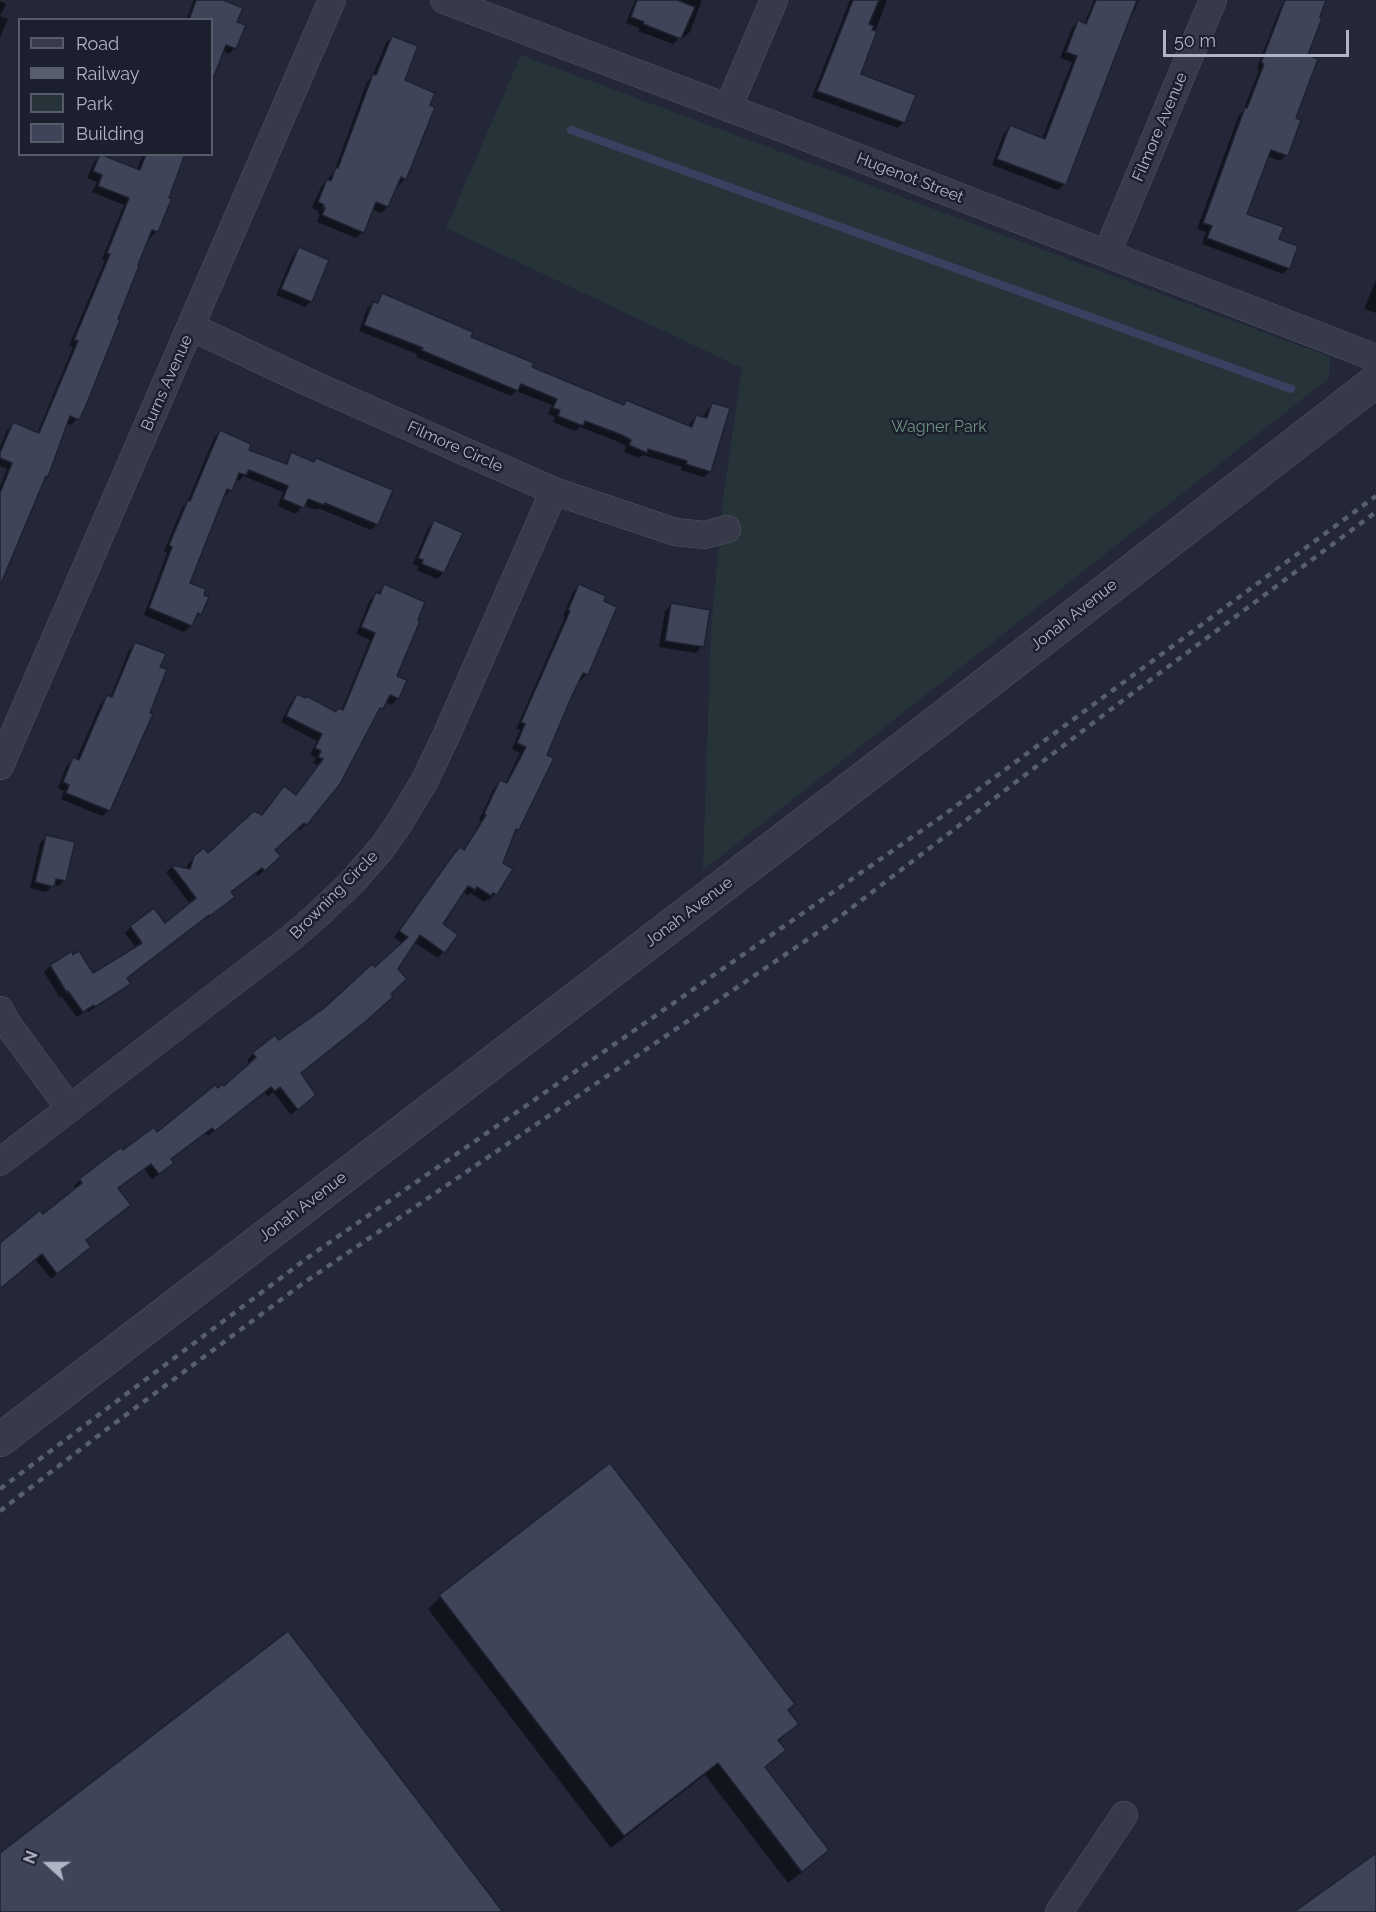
<!DOCTYPE html>
<html>
<head>
<meta charset="utf-8">
<style>
  body { margin:0 }
  #map { position:relative; width:1376px; height:1912px; overflow:hidden; background:#232738; font-family:Raleway,sans-serif }
  canvas { display:block }
  .legend { position:absolute; left:18px; top:18px; width:195px; height:138px; box-sizing:border-box; background:#1c1f2e; border:2px solid #585b6a; margin:0; padding:8px 10px; list-style:none; font-size:18px; color:#b1b4c5 }
  .legend li { display:flex; align-items:center; gap:12px; height:30px }
  .legend b { width:30px; border:2px solid #585b6a }
  .north { position:absolute; left:18px; top:1834px; width:60px; height:60px; -webkit-text-stroke:4px #1c1f2e; paint-order:stroke; rotate:291deg; font-size:16px; font-weight:700; line-height:24px; text-align:center; color:#b1b4c5 }
  .north::after { content:''; display:block; margin:auto; width:21px; height:27px; background:#b1b4c5; clip-path:polygon(50% 0,100% 100%,50% 72%,0 100%) }
  .scale { position:absolute; left:1163px; top:30px; width:186px; height:27px; box-sizing:border-box; border:3px solid #b1b4c5; border-top:0; padding-left:8px; font-size:18px; line-height:21px; white-space:nowrap; color:#b1b4c5; -webkit-text-stroke:4px #1c1f2e; paint-order:stroke }
</style>
</head>
<body>
<div id="map">
<canvas width="1376" height="1912"></canvas>
<ul class="legend">
<li><b style="height:8px;background:#363a49"></b>Road</li>
<li><b style="height:8px;background:#595d70"></b>Railway</li>
<li><b style="height:16px;background:#26343a"></b>Park</li>
<li><b style="height:16px;background:#3f4458"></b>Building</li>
</ul>
<div class="north">N</div>
<div class="scale">50 m</div>
</div>
<script>
const c = document.querySelector('canvas').getContext('2d');
c.lineJoin = 'round';
function paint(path, color) {
  c.fillStyle = color;
  c.fill(path, 'evenodd');
}
function toPath(rows) {
  const path = new Path2D();
  for (const r of rows) {
    path.moveTo(r[0], r[1]);
    for (let i = 2; i < r.length; i += 2) path.lineTo(r[i], r[i + 1]);
  }
  return path;
}
function strokePath(path, color, width, dash) {
  c.strokeStyle = color;
  c.lineWidth = width;
  c.lineCap = dash ? 'butt' : 'round';
  c.setLineDash(dash || []);
  c.stroke(path);
}
function drawText(font, color, halo, rows, align = 'center') {
  c.font = font + ' Raleway,sans-serif';
  c.lineWidth = 5;
  c.setLineDash([]);
  c.textBaseline = 'middle';
  c.strokeStyle = halo;
  c.fillStyle = color;
  for (const [text, x, y, turn = 0] of rows) {
    c.save();
    c.translate(x, y);
    c.rotate((+turn || 0) * Math.PI / 180);
    c.textAlign = isNaN(turn) ? turn : align;
    if (halo) c.strokeText(text, 0, 0);
    c.fillText(text, 0, 0);
    c.restore();
  }
}
const green = toPath([
  [521,55,1330,357,1329,378,703,870,711,631,723,499,742,368,446,228]
]);
const shadow = toPath([
  [194,0,219,0,235,23,235,48,229,54,222,51,212,79,212,20,186,20],
  [635,0,702,0,690,32,683,38,680,37,673,44,638,31,639,28,626,23],
  [850,0,887,0,859,75,904,122,898,128,812,97],
  [1094,0,1139,0,1134,12,1127,19,1064,184,1058,190,992,165,1004,133,1010,127,1042,139,1072,62,1060,58,1072,28,1078,22,1084,24],
  [1287,0,1325,0,1306,56,1286,155,1280,161,1267,156,1245,214,1277,240,1289,268,1283,274,1202,244,1206,232,1197,229,1239,115,1243,111,1259,70,1257,68,1280,8],
  [0,1,6,4,0,16,8,19,0,38],
  [392,37,403,81,405,179,399,185,396,184,387,207,381,213,372,209,363,232,356,238,317,222,320,214,318,214,318,211,312,208,321,187,334,172,367,82,373,75,386,43],
  [143,154,183,154,167,198,170,199,156,232,150,238,148,237,77,419,71,425,66,423,47,476,43,481,0,580,0,487,7,469,0,466,0,447,7,430,13,424,37,434,73,347,69,346,105,260,102,259,124,205,92,192,97,182,87,178,94,162,100,156,137,170],
  [299,249,311,301,305,307,276,295,293,255],
  [1376,280,1376,313,1364,309],
  [383,295,530,368,623,406,627,402,689,428,690,423,696,417,703,419,706,411,712,405,710,471,704,477,681,470,682,467,643,455,639,458,624,452,626,446,616,441,580,427,575,431,553,422,555,417,548,414,552,405,516,391,511,396,416,357,417,354,359,331,367,309,373,303,375,304],
  [220,432,247,450,284,465,291,454,313,463,316,460,377,524,371,530,318,508,316,510,303,505,296,514,278,506,283,492,243,476,239,481,235,479,231,490,224,497,223,496,188,584,202,595,200,614,193,620,191,626,184,632,144,615,167,553,164,551,182,508,187,503,214,438],
  [434,522,443,573,437,579,417,570,418,566,413,564,428,528],
  [385,586,398,698,392,705,385,702,376,715,306,824,300,830,297,828,273,850,279,856,258,876,255,873,230,893,233,897,227,903,203,921,202,920,126,979,129,984,123,990,88,1012,87,1010,77,1017,61,996,60,998,44,972,50,966,71,954,92,975,136,948,125,933,131,927,164,925,190,904,166,872,172,867,186,870,188,864,195,857,208,856,261,816,295,797,318,766,313,763,316,758,310,754,317,741,281,722,291,702,297,696,335,713,338,709,341,711,370,640,356,634,370,600],
  [579,586,587,674,581,680,578,679,545,756,552,758,517,830,512,835,501,864,495,894,489,900,487,899,484,902,471,893,468,895,462,892,441,925,456,935,438,958,414,942,396,969,389,994,391,997,356,1029,299,1074,307,1101,291,1115,273,1092,268,1096,264,1092,208,1136,206,1133,170,1160,166,1169,152,1179,144,1169,117,1189,84,1240,83,1253,51,1279,35,1259,0,1287,0,1245,43,1216,77,1189,74,1186,80,1180,123,1152,157,1134,217,1090,224,1088,250,1064,247,1060,253,1054,279,1042,325,1009,403,944,394,937,447,863,454,855,463,851,481,821,479,820,494,788,501,782,505,784,520,753,512,749,520,730,516,729,565,617,563,616,573,592],
  [671,605,702,646,696,653,659,647,665,611],
  [135,644,109,810,102,816,61,799,64,791,58,788,67,765,73,759,76,760,101,703,107,697,110,698,129,650],
  [46,837,65,880,59,886,53,885,46,892,30,888,40,843],
  [440,1597,787,1710,797,1724,778,1742,784,1750,764,1768,827,1850,814,1863,788,1883,705,1775,611,1848,428,1609]
]);
const stream = toPath([
  [571,130,1291,389]
]);
const building = toPath([
  [196,0,223,0,243,8,237,22,246,25,236,49,226,45,213,79,212,78,212,20,189,20,196,0],
  [637,0,677,0,695,7,681,39,643,24,644,22,631,17,637,0],
  [853,0,879,0,869,24,874,26,872,30,877,31,861,74,916,95,905,123,817,91,853,0],
  [1096,0,1137,0,1066,185,997,159,1010,125,1045,139,1077,56,1066,52,1078,20,1086,24,1096,0],
  [1285,0,1326,0,1320,17,1322,18,1308,55,1318,59,1296,118,1301,120,1288,156,1271,150,1247,214,1284,227,1279,239,1298,246,1290,269,1207,238,1212,226,1203,223,1245,107,1247,108,1264,64,1262,63,1262,60,1285,0],
  [392,36,418,46,405,80,435,93,430,105,435,107,406,180,401,177,388,207,376,202,364,233,322,215,325,208,323,207,324,205,318,202,327,179,331,181,336,167,338,168,373,74,376,75,392,36],
  [100,154,140,170,146,154,185,154,169,198,172,198,158,232,152,230,138,265,139,266,118,319,120,320,85,408,79,420,70,416,48,477,46,476,0,586,0,493,12,463,0,458,0,453,13,422,39,433,78,341,74,340,110,254,107,253,129,198,98,186,102,175,93,171,100,154],
  [299,247,329,260,312,302,281,289,299,247],
  [382,293,473,332,471,337,534,363,532,367,624,405,626,400,692,427,696,415,707,418,712,403,730,408,711,472,686,464,687,461,648,449,647,453,629,445,631,440,622,435,585,421,583,426,558,416,560,410,553,408,557,399,521,384,518,391,421,350,423,348,364,325,373,302,378,303,382,293],
  [220,430,251,444,249,450,287,464,291,452,314,462,316,458,393,490,378,525,325,503,324,505,308,499,304,508,283,499,288,486,249,470,246,475,239,473,232,491,227,489,190,583,206,589,204,595,209,597,201,615,198,613,192,626,149,608,172,547,169,545,188,500,190,501,220,430],
  [434,520,463,533,444,573,422,564,423,560,418,558,434,520],
  [384,584,425,602,418,620,420,621,397,676,407,680,399,699,390,695,383,709,380,708,340,784,307,825,304,823,275,850,281,856,265,871,262,868,231,892,235,897,210,916,209,915,127,978,131,984,95,1007,94,1005,83,1012,68,991,67,993,50,965,72,951,73,955,79,951,93,973,142,943,130,926,154,908,165,923,196,898,171,865,190,869,194,856,204,848,208,853,254,811,262,815,284,786,296,795,323,759,318,757,321,751,315,748,322,734,286,716,297,694,306,698,307,696,336,712,338,708,343,710,375,633,361,627,376,592,380,594,384,584],
  [579,584,606,596,604,601,617,607,588,675,583,673,571,698,547,755,554,758,519,830,516,829,503,863,513,869,497,895,493,893,491,896,477,887,475,890,468,886,443,924,458,935,445,953,420,935,398,969,407,979,391,994,393,997,364,1023,301,1073,316,1095,298,1110,280,1087,275,1091,271,1087,215,1131,212,1128,171,1159,174,1163,159,1174,151,1164,118,1188,131,1205,86,1240,91,1247,57,1274,42,1254,0,1289,0,1243,40,1210,43,1214,82,1183,79,1179,121,1147,123,1150,154,1127,157,1132,215,1085,218,1088,222,1084,224,1086,252,1061,256,1057,252,1053,275,1035,279,1040,324,1008,372,964,375,967,408,937,399,931,453,855,460,847,464,850,486,815,484,814,500,780,507,783,526,747,517,743,525,724,521,722,570,611,568,610,579,584],
  [671,603,710,610,704,647,665,641,671,603],
  [135,642,166,654,160,667,167,669,150,713,153,714,110,811,66,793,69,785,63,782,73,757,79,760,107,695,112,697,135,642],
  [46,835,75,842,66,881,56,879,54,887,35,882,46,835],
  [610,1463,795,1704,788,1710,799,1724,778,1740,786,1750,765,1767,829,1850,802,1872,718,1763,624,1836,439,1595,610,1463],
  [288,1631,503,1912,0,1912,0,1853,288,1631],
  [1376,1853,1376,1912,1294,1912,1376,1853]
]);
const minor = toPath([
  [444,0,787,130,1376,358],
  [728,108,774,0],
  [1107,253,1213,0],
  [191,327,312,384,554,491,675,532,705,535,727,529],
  [0,766,332,0],
  [0,1010,7,1023,69,1108],
  [0,1162,291,938,321,912,354,880,381,849,398,825,424,782,446,736,554,491],
  [1059,1912,1124,1815]
]);
const tertiary = toPath([
  [0,1440,938,721,1376,381]
]);
const rail = toPath([
  [0,1489,310,1256,941,817,1376,496],
  [0,1511,111,1426,302,1284,833,922,1110,710,1376,512]
]);
const streetNames = [
  ["Filmore Avenue",1160,127,-67],
  ["Hugenot Street",910,178,21],
  ["Burns Avenue",167,383,-66],
  ["Filmore Circle",455,447,24],
  ["Jonah Avenue",1074,615,-38],
  ["Browning Circle",334,895,-45],
  ["Jonah Avenue",689,912,-37],
  ["Jonah Avenue",303,1207,-37]
];
const parkNames = [
  ["Wagner Park",939,427]
];
paint(green, '#26343a');
paint(shadow, '#0007');
strokePath(stream, '#394161', 8);
paint(building, '#3f4458');
strokePath(building, '#1e2130', 1.5);
strokePath(minor, '#515464', 28);
strokePath(tertiary, '#515464', 34);
strokePath(minor, '#363a49', 27);
strokePath(tertiary, '#363a49', 33);
strokePath(rail, '#595d70', 4.5, [6, 6]);
drawText('16px', '#b1b4c5', '#1c1f2e', streetNames);
drawText('16px', '#6a947d', '#1c1f2e', parkNames);
</script>
</body>
</html>
